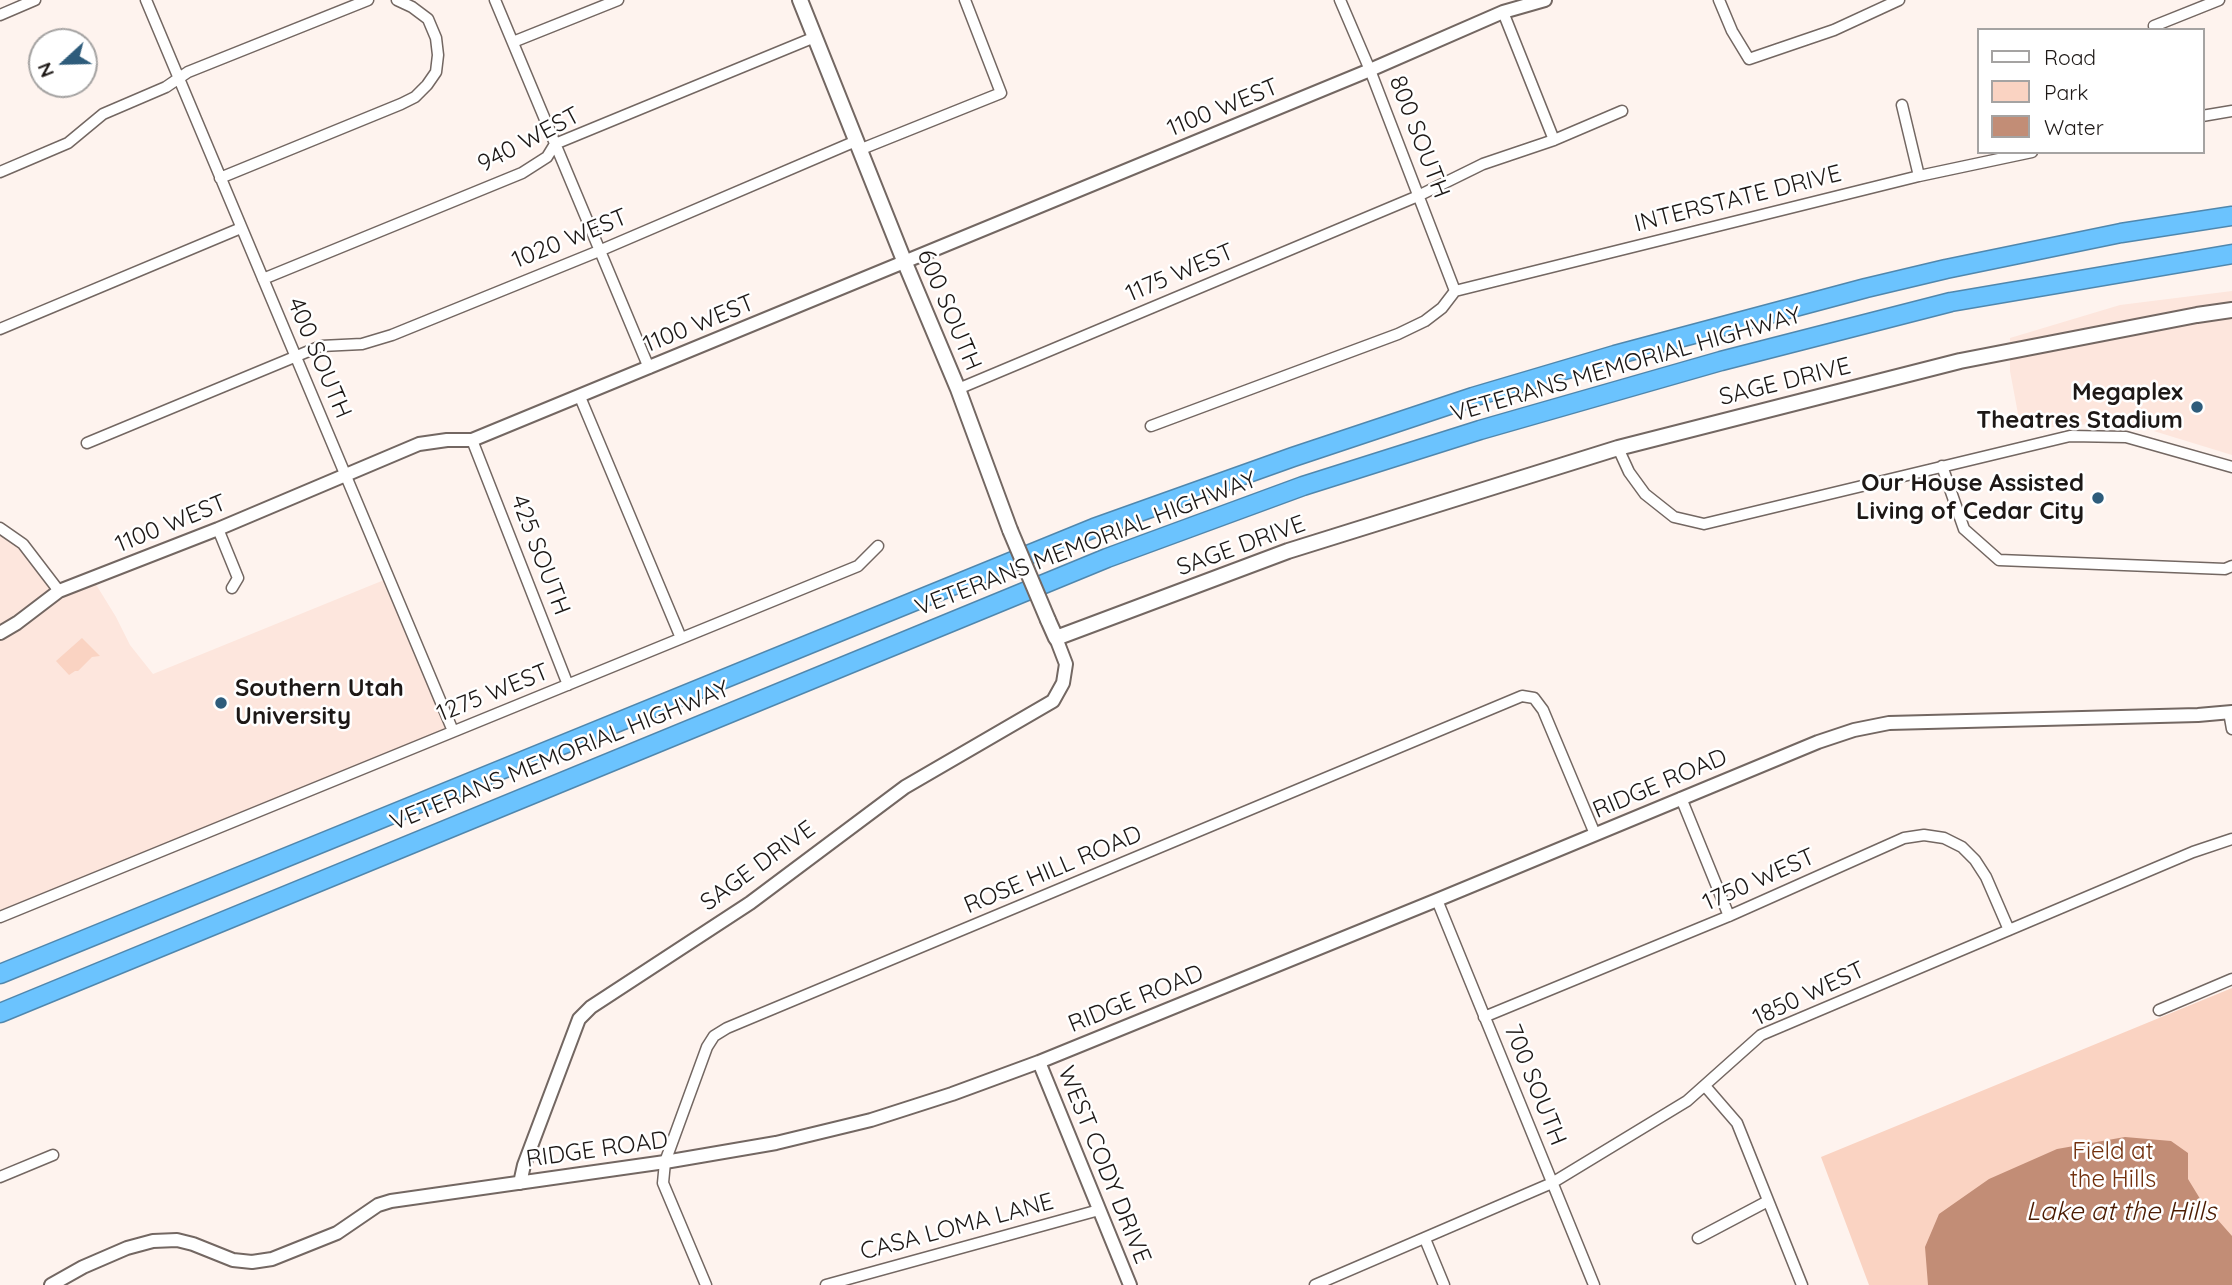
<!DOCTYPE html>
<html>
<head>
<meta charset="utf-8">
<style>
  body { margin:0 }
  #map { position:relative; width:2232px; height:1285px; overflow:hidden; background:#fef3ee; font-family:Quicksand,sans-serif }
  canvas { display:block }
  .legend { position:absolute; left:1977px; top:28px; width:228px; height:126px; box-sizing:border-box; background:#fff; border:2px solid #a5a3a2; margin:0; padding:9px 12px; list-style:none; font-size:21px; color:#1d1816 }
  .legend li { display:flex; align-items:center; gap:14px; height:35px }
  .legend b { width:35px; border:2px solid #a5a3a2 }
  .north { position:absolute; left:28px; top:28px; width:70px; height:70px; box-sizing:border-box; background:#fff; border:2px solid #a5a3a2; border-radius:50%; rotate:248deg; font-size:19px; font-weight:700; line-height:28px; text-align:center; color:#1d1816 }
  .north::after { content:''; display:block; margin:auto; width:24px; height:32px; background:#2e5c7b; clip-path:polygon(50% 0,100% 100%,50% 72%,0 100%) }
</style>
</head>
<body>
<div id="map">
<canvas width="2232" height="1285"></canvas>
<ul class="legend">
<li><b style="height:9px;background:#fff"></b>Road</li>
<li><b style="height:19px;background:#fad3c2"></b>Park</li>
<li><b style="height:19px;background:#c28d76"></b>Water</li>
</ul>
<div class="north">N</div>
</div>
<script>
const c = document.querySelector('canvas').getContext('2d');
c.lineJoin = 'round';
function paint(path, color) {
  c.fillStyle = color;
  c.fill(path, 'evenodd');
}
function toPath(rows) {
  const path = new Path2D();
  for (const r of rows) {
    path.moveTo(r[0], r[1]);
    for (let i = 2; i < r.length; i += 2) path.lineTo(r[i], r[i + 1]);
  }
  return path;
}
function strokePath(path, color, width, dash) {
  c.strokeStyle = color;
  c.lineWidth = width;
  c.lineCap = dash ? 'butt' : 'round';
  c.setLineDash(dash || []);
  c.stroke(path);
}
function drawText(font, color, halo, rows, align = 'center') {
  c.font = font + ' Quicksand,sans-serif';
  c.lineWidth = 5;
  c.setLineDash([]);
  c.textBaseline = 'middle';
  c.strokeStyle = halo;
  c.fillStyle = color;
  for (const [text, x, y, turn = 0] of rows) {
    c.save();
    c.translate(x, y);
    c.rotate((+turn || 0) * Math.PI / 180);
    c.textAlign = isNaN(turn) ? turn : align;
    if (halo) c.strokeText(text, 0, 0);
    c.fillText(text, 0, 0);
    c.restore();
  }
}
const built = toPath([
  [2232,291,2232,455,2121,421,2021,430,2010,371,2010,338,2120,305],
  [0,528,11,534,59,591,92,578,116,617,130,645,153,674,389,578,453,731,0,917]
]);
const green = toPath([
  [82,638,100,656,92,657,78,671,75,671,69,675,56,661],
  [2232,988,2232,1285,1869,1285,1821,1157]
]);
const water = toPath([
  [2125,1137,2171,1141,2188,1153,2188,1179,2202,1202,2232,1236,2232,1285,1928,1285,1925,1247,1939,1214,1989,1179,2057,1149]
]);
const minor = toPath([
  [146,0,453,731],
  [495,0,649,368],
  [1340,0,1370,70,1455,291],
  [1719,0,1732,31,1749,59,1834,30,1899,0],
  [1503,12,1554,140],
  [0,15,35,0],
  [2155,30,2154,26,2219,0],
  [513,42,618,0],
  [1902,105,1919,176],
  [2202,116,2232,111],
  [859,150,1001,93,965,0],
  [0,172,68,143,103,114,166,87,188,72,368,0],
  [220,178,401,104,415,97,427,85,436,72,438,55,436,38,428,19,412,7,397,0],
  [263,279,522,173,547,157,555,144,815,37],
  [1455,291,1919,176,2032,152],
  [0,329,241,228],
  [958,389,1418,196,1483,164,1554,140,1622,111],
  [580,397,681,638],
  [1151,426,1398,334,1425,321,1442,308,1455,291],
  [472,440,568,685],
  [87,443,321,346,362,344,392,335,599,251,856,141],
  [1618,448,1629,472,1645,494,1674,517,1704,524,2070,436,2126,437,2232,467],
  [1942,466,1964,529,1999,560,2225,569,2232,566],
  [0,528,23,544,59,591],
  [218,529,238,578,232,588],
  [2229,712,2232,729],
  [1681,798,1729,916],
  [1437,900,1594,1285],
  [0,917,858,566,878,546],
  [2159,1010,2232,979],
  [1484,1017,1729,916,1904,838,1924,835,1944,838,1962,847,1975,860,1986,877,2009,930],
  [1705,1086,1737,1123,1802,1285],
  [0,1177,53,1155],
  [1698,1238,1768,1201],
  [1425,1239,1444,1285],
  [706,1285,663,1183,665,1162,707,1047,714,1036,727,1028,1522,696,1534,698,1543,710,1595,834],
  [826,1285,1099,1210],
  [1315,1285,1552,1183,1687,1101,1761,1035,2193,852,2232,839]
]);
const tertiary = toPath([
  [0,633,17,623,59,591,218,529,419,444,447,440,472,440,1370,70,1503,12,1545,0],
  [1039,1062,1130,1285],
  [520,1183,524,1165,579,1019,591,1007,750,903,905,787,1053,701,1063,683,1066,664,1056,638],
  [51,1285,83,1267,127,1248,153,1241,177,1240,193,1244,233,1260,252,1262,272,1259,337,1233,378,1205,391,1201,665,1162,776,1143,871,1120,952,1094,1039,1062,1437,900,1818,742,1854,730,1889,723,2198,715,2232,712]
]);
const secondary = toPath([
  [800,0,905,263,958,389,1010,530],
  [1048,620,1056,638,1288,551,1618,448,1960,361,2197,315,2232,310]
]);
const motorway = toPath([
  [0,974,1094,528,1293,457,1473,397,1615,355,1866,288,1946,269,2121,233,2232,216],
  [0,1013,1107,558,1303,486,1480,430,1721,361,1951,302,2232,254]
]);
const secondaryBridge = toPath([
  [1010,530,1048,620]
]);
const markers = [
  [2197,407,7,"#2e5c7b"],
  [2098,498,7,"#2e5c7b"],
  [221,703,7,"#2e5c7b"]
];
const streetNames = [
  ["1100 WEST",1223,108,-22],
  ["800 SOUTH",1419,137,69],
  ["940 WEST",529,140,-28],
  ["INTERSTATE DRIVE",1738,199,-14],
  ["1020 WEST",570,239,-22],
  ["1175 WEST",1180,273,-23],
  ["600 SOUTH",949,310,67],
  ["1100 WEST",699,324,-22],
  ["400 SOUTH",319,358,67],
  ["VETERANS MEMORIAL HIGHWAY",1626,365,-16],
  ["SAGE DRIVE",1785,382,-14],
  ["1100 WEST",171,524,-22],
  ["VETERANS MEMORIAL HIGHWAY",1086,544,-21],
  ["SAGE DRIVE",1241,546,-20],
  ["425 SOUTH",540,555,69],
  ["1275 WEST",493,693,-22],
  ["VETERANS MEMORIAL HIGHWAY",560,756,-22],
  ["RIDGE ROAD",1660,784,-23],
  ["SAGE DRIVE",758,866,-36],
  ["ROSE HILL ROAD",1053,870,-23],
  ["1750 WEST",1759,880,-24],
  ["1850 WEST",1809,994,-25],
  ["RIDGE ROAD",1136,999,-22],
  ["700 SOUTH",1535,1085,68],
  ["RIDGE ROAD",597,1150,-8],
  ["WEST CODY DRIVE",1104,1165,68],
  ["CASA LOMA LANE",957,1227,-15]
];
const poiNames = [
  ["Megaplex",2183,393],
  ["Theatres Stadium",2183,421],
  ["Our House Assisted",2084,484],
  ["Living of Cedar City",2084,512],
  ["Southern Utah",235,689,"left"],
  ["University",235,717,"left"]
];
const parkNames = [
  ["Field at",2113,1152],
  ["the Hills",2113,1180]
];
const waterNames = [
  ["Lake at the Hills",2121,1212]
];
paint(built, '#fde6dd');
paint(green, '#fad3c2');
paint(water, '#c28d76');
strokePath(minor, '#736762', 13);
strokePath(tertiary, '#736762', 16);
strokePath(secondary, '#736762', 18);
strokePath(motorway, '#5087ad', 21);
strokePath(minor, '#fff', 10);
strokePath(tertiary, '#fff', 12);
strokePath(secondary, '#fff', 14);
strokePath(motorway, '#6bc3fe', 18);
strokePath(secondaryBridge, '#736762', 18, []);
strokePath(secondaryBridge, '#fff', 14);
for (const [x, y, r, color] of markers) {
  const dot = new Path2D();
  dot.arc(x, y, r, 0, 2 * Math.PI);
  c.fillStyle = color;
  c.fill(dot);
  strokePath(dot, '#fff', 2.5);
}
drawText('24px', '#1d1816', '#fff', streetNames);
drawText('bold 24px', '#1d1816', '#fff', poiNames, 'right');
drawText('24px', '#72310e', '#fff', parkNames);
drawText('italic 26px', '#4b1b01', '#fff', waterNames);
</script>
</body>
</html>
